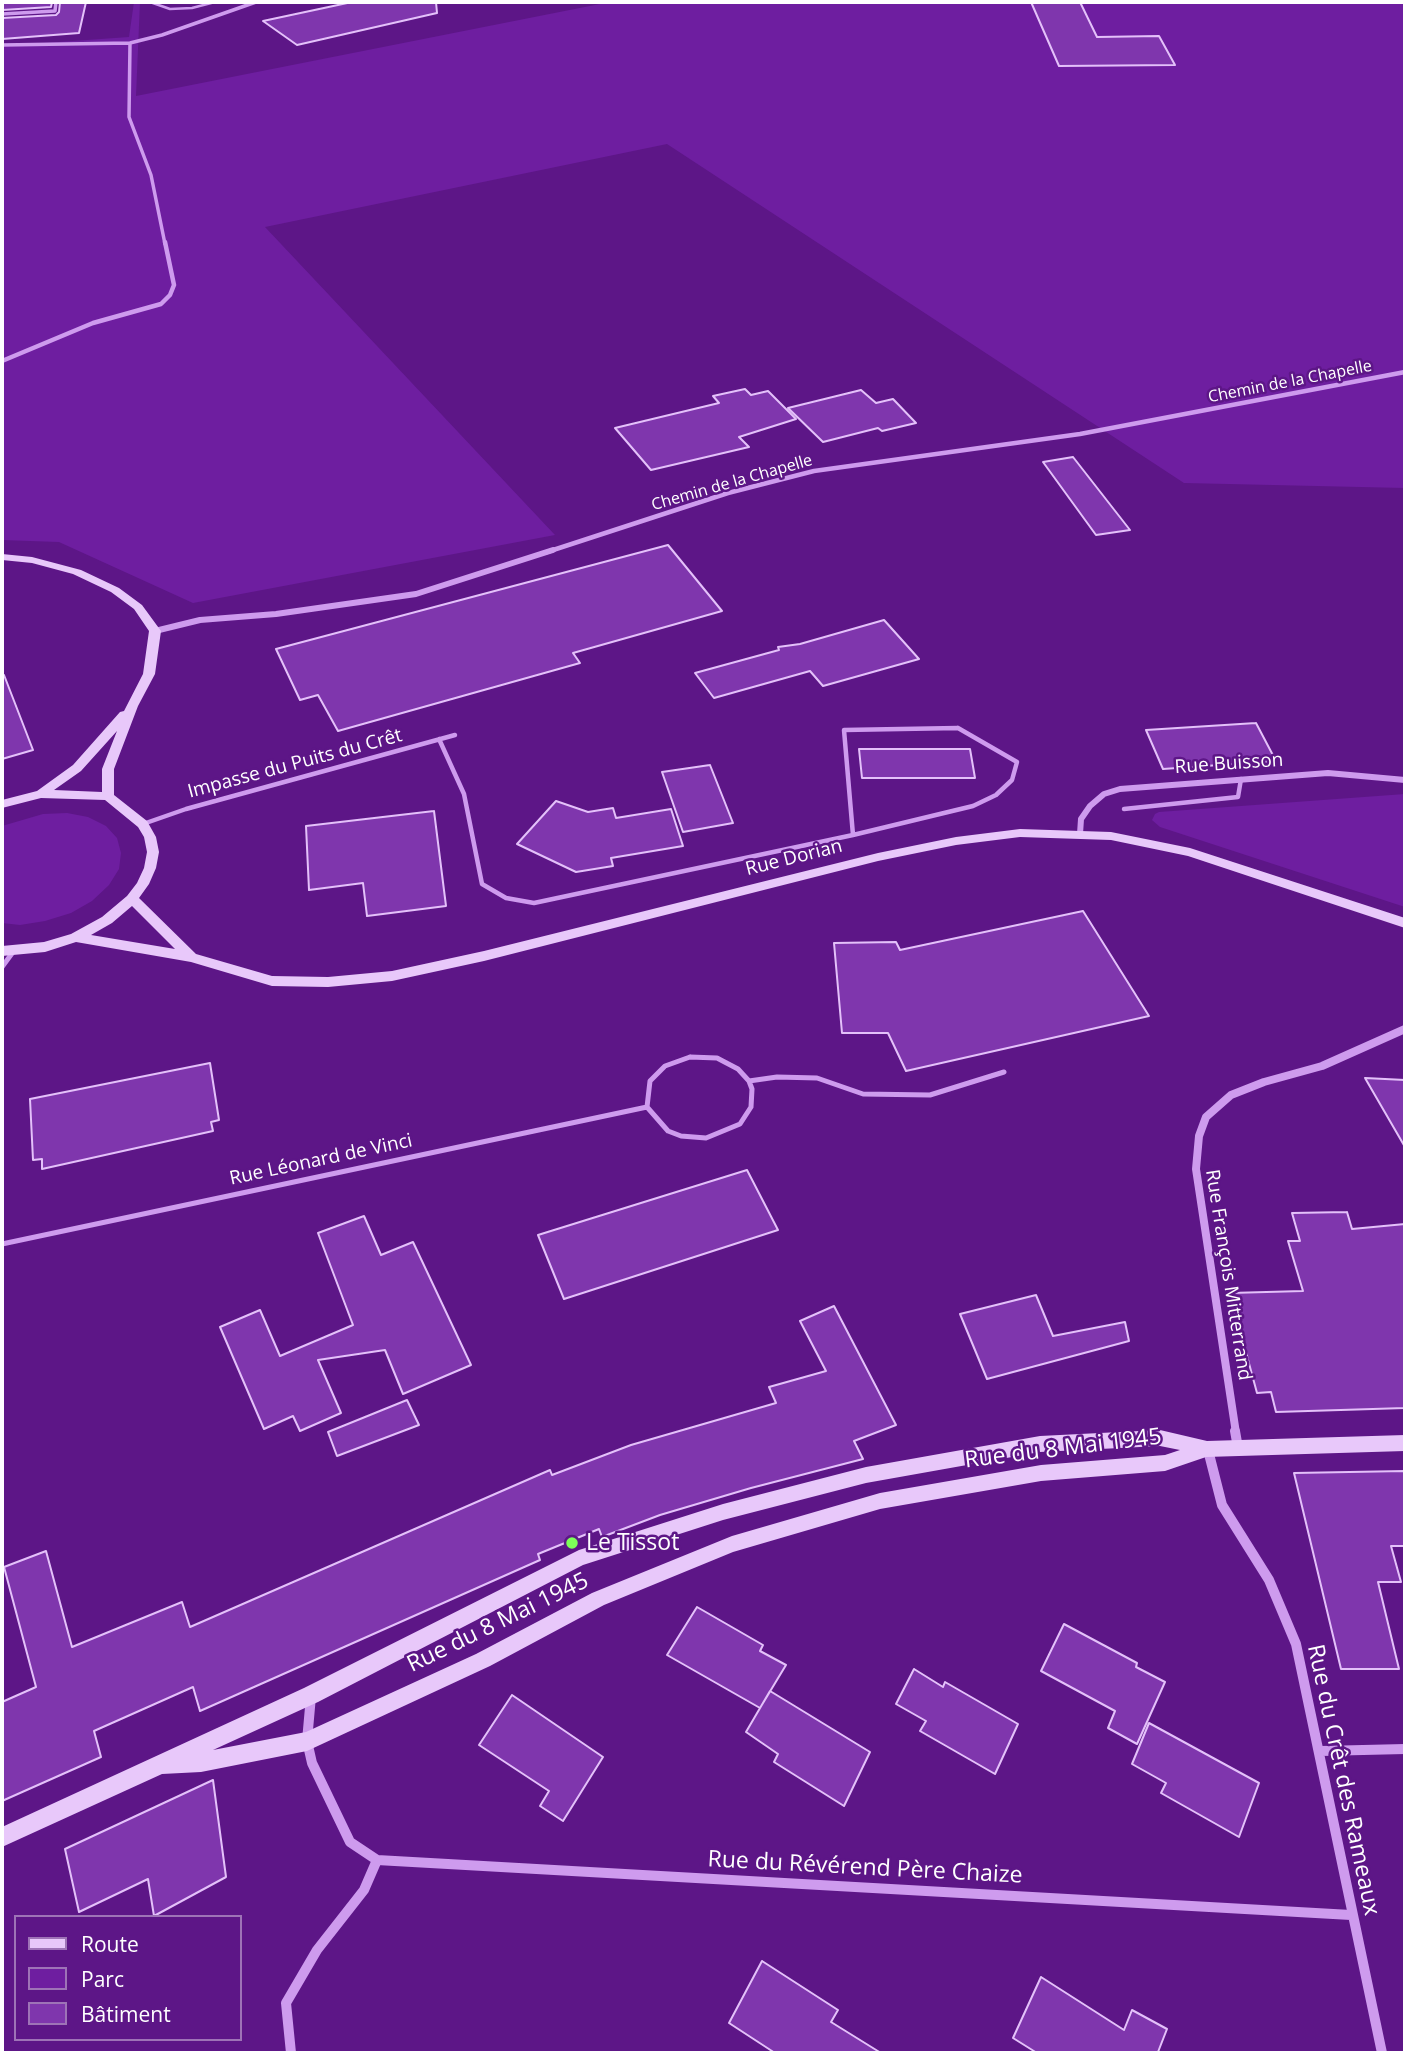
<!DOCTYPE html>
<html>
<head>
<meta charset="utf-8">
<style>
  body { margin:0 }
  #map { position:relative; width:1407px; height:2055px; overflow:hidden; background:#5d1687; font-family:"Open Sans",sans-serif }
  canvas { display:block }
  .frame { position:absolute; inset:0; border:4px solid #fff; pointer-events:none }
  .legend { position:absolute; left:14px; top:1915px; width:228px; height:126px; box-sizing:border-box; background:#5d1687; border:2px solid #9e73b7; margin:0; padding:9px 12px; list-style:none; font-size:21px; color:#fff }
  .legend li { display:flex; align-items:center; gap:14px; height:35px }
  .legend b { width:35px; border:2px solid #9e73b7 }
</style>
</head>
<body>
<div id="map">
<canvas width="1407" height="2055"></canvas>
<div class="frame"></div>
<ul class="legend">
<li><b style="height:9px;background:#e8c8fa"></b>Route</li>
<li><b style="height:19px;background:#6e1ea0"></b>Parc</li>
<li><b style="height:19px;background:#7f36ad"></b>Bâtiment</li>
</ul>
</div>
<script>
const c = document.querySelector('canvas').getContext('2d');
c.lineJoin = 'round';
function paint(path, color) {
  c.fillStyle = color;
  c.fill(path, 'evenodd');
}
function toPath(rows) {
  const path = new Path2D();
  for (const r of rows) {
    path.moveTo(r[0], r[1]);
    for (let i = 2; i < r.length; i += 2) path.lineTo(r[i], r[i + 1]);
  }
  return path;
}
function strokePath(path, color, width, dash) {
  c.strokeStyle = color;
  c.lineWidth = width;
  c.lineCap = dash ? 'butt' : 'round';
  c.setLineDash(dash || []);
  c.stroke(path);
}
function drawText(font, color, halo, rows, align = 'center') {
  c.font = font + ' "Open Sans",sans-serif';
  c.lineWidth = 5;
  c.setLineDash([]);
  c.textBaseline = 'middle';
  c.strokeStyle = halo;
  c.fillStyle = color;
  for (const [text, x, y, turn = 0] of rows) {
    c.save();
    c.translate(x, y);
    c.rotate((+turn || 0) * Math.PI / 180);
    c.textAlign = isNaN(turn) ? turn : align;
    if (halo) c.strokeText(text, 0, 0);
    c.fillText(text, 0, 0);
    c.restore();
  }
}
const green = toPath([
  [134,2,140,2,136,96,610,2,1405,2,1405,488,1184,483,667,144,265,227,555,535,193,603,59,542,2,540,2,46,129,37],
  [1405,794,1405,907,1160,827,1152,820,1155,814,1159,812],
  [67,813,88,817,106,826,117,838,121,853,119,869,109,885,92,901,71,913,45,921,20,925,2,923,2,826,43,814]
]);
const building = toPath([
  [2,2,52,2,51,7,2,10,2,2],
  [60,2,86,2,79,33,2,39,2,18,56,15,59,12,60,2],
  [352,2,436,2,437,13,297,45,263,21,352,2],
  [1031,2,1080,2,1097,37,1159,36,1175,65,1059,66,1031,2],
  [745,389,751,395,768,391,796,419,739,437,749,447,651,470,615,428,719,403,713,396,745,389],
  [861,390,876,403,893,399,916,423,882,431,878,428,823,442,788,408,861,390],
  [1073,457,1130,530,1096,535,1043,462,1073,457],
  [668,545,722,611,573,653,580,663,338,731,318,695,300,700,276,649,668,545],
  [884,620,919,659,823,686,810,671,714,698,695,673,779,650,778,647,800,644,884,620],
  [4,675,33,750,2,759,2,676,4,675],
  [1256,723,1276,761,1163,769,1146,730,1256,723],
  [859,749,970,749,975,778,862,778,859,749],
  [710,765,733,823,683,832,662,772,710,765],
  [556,801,588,812,613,808,616,818,671,809,683,846,611,858,613,866,576,872,517,844,556,801],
  [434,811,446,906,367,916,363,883,309,890,306,826,434,811],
  [1083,911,1149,1016,906,1071,888,1033,842,1033,834,943,896,942,900,950,1083,911],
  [210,1063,219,1120,211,1122,213,1131,42,1169,42,1159,33,1160,30,1099,210,1063],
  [1365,1078,1405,1080,1405,1147,1365,1078],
  [747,1170,778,1230,564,1299,538,1235,747,1170],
  [1347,1212,1352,1229,1405,1224,1405,1408,1276,1412,1271,1392,1257,1393,1230,1293,1303,1291,1288,1241,1300,1241,1292,1213,1347,1212],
  [364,1216,381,1255,413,1242,471,1365,403,1394,385,1350,318,1360,341,1413,300,1431,293,1416,264,1429,220,1327,260,1310,280,1356,353,1325,318,1233,364,1216],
  [1036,1295,1053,1336,1125,1322,1129,1341,987,1379,960,1314,1036,1295],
  [834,1306,896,1425,854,1441,863,1459,751,1488,660,1515,602,1537,599,1529,538,1554,540,1560,200,1711,193,1687,94,1731,101,1757,2,1801,2,1702,36,1687,4,1567,46,1551,72,1647,182,1602,190,1627,550,1470,552,1475,631,1445,776,1403,769,1387,826,1371,800,1321,834,1306],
  [407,1400,419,1425,337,1456,328,1432,407,1400],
  [1405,1471,1405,1546,1391,1546,1401,1582,1378,1582,1399,1669,1341,1669,1294,1473,1405,1471],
  [697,1607,763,1645,760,1651,786,1665,760,1708,667,1655,697,1607],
  [1064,1624,1137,1663,1136,1667,1165,1682,1137,1744,1108,1728,1115,1711,1041,1671,1064,1624],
  [914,1669,943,1687,945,1682,1018,1724,995,1774,920,1731,926,1721,896,1704,914,1669],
  [770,1691,870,1752,844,1806,774,1762,778,1754,746,1732,770,1691],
  [512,1695,603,1757,563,1821,540,1806,549,1791,479,1745,512,1695],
  [1149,1723,1259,1783,1239,1837,1161,1793,1166,1783,1132,1764,1149,1723],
  [213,1780,226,1877,154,1916,148,1879,79,1912,65,1849,213,1780],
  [762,1961,838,2010,831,2022,881,2053,775,2053,729,2023,762,1961],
  [1041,1977,1124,2030,1132,2010,1167,2029,1158,2052,1160,2053,1037,2053,1013,2038,1041,1977]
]);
const laneFar2 = toPath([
  [150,2,170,9,192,8,215,2]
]);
const laneFar1 = toPath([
  [958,728,1017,762,1012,780,996,795,973,806,853,835,844,730,958,728],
  [439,739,464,794,482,884,506,898,534,903,853,835],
  [1124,809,1238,797,1241,779],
  [143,824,186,809,455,735]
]);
const lane = toPath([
  [2,967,13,952],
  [690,1057,717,1058,738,1069,749,1081,752,1089,751,1107,740,1124,706,1138,681,1136,668,1131,647,1107,650,1081,665,1066,690,1057],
  [749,1081,777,1077,817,1078,863,1094,930,1095,1004,1072],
  [2,1244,647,1107]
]);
const streetFar4 = toPath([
  [2,14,55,11,56,2],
  [130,43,129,117,151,175,165,244],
  [2,45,130,43,162,35,256,2]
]);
const streetFar3 = toPath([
  [2,361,93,323,161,304,170,295,174,285,165,242],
  [547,552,728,493,814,471,1080,434,1405,372]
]);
const streetFar2 = toPath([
  [155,631,200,620,276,614,416,594,553,550],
  [1080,834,1081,819,1090,806,1104,794,1120,789,1328,773,1405,780]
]);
const streetFar1 = toPath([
  [1236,1433,1196,1169,1199,1136,1206,1117,1231,1095,1264,1082,1322,1066,1405,1029]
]);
const street = toPath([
  [1235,1431,1238,1448],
  [1208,1450,1222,1505,1269,1580,1296,1644,1382,2053],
  [1321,1751,1405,1749],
  [377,1860,1351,1915],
  [291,2053,286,2003,317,1950,364,1890,377,1860,350,1842,312,1763,307,1741,311,1696]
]);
const secondary = toPath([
  [2,554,32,557,81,570,119,588,142,605,161,631,155,674,138,706,114,769,114,795,147,821,156,837,159,852,156,868,149,884,139,898,196,954,272,976,328,977,392,971,484,951,878,853,956,837,1020,829,1111,832,1190,848,1405,918,1405,928,1188,856,1111,840,1020,837,956,845,878,861,484,961,392,981,328,987,272,986,191,962,76,942,45,952,2,956,2,946,44,942,71,934,102,917,127,896,137,883,144,868,147,852,144,837,138,827,105,800,41,798,2,808,2,800,37,791,73,765,120,712,124,711,143,674,149,631,134,609,111,592,73,574,32,563,2,560,2,554],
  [117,731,102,769,102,792,54,790,81,771,117,731],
  [132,906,175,949,91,935,112,923,132,906],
  [1160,1430,1207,1441,1405,1435,1405,1451,1206,1457,1165,1471,1041,1481,880,1509,733,1552,604,1605,490,1666,307,1751,201,1772,162,1774,2,1847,2,1827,304,1688,579,1550,723,1504,866,1467,1040,1436,1160,1430],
  [1160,1446,1180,1450,1165,1455,1041,1465,880,1493,732,1536,592,1593,476,1654,306,1732,213,1750,318,1702,583,1565,723,1520,866,1483,1040,1452,1160,1446]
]);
const markers = [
  [572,1543,7,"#7dff58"]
];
const farStreetnames = [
  ["Chemin de la Chapelle",1290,382,-11],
  ["Chemin de la Chapelle",732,483,-16]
];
const streetNames = [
  ["Impasse du Puits du Crêt",295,764,-15],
  ["Rue Buisson",1229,764,-4],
  ["Rue Dorian",794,858,-14],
  ["Rue Léonard de Vinci",321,1160,-12],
  ["Rue François Mitterrand",1228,1275,81]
];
const nearStreetnames = [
  ["Rue du 8 Mai 1945",1063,1449,-7],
  ["Rue du 8 Mai 1945",498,1623,-26],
  ["Rue du Crêt des Rameaux",1343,1780,78],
  ["Rue du Révérend Père Chaize",865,1868,3]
];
const nearPoinames = [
  ["Le Tissot",586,1543]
];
paint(green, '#6e1ea0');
paint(building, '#7f36ad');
strokePath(building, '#e4c1fa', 2);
strokePath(laneFar2, '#ce9bee', 2.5);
strokePath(laneFar1, '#ce9bee', 4.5);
strokePath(lane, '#ce9bee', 5);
strokePath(streetFar4, '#ce9bee', 3.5);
strokePath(streetFar3, '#ce9bee', 4.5);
strokePath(streetFar2, '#ce9bee', 6);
strokePath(streetFar1, '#ce9bee', 8);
strokePath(street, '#ce9bee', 10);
paint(secondary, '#e8c8fa');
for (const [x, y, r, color] of markers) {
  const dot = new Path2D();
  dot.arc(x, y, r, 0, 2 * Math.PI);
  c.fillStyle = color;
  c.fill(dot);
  strokePath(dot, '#5d1687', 2.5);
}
drawText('16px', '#fff', '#5d1687', farStreetnames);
drawText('19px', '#fff', '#5d1687', streetNames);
drawText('23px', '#fff', '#5d1687', nearStreetnames);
drawText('23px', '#fff', '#5d1687', nearPoinames, 'left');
</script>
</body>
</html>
